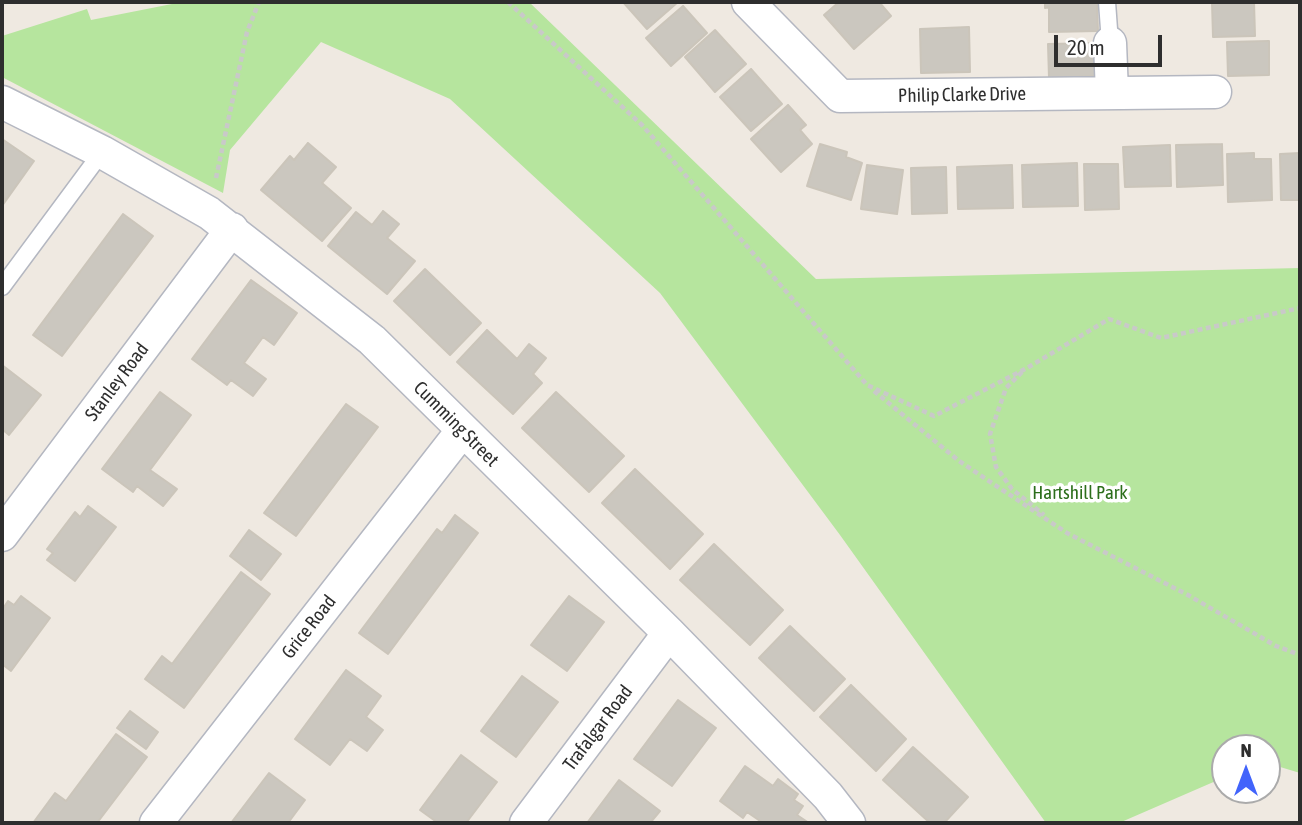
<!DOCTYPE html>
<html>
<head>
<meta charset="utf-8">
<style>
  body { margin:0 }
  #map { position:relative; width:1302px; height:825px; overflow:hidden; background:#efe9e1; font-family:"Asap Condensed",sans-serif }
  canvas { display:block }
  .frame { position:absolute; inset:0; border:4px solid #2e2e2e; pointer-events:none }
  .north { position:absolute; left:1211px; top:734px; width:70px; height:70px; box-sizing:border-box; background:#fff; border:2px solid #ababab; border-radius:50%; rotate:0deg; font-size:19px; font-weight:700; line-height:28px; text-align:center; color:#2e2e2e }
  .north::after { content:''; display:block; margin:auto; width:24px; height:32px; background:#4264fb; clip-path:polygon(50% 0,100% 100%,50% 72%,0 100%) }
  .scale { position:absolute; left:1054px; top:35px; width:108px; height:32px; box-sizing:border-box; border:4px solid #2e2e2e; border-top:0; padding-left:9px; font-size:21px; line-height:24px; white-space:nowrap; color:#2e2e2e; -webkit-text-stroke:5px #fff; paint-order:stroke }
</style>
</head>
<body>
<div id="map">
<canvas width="1302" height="825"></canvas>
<div class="frame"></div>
<div class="north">N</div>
<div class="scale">20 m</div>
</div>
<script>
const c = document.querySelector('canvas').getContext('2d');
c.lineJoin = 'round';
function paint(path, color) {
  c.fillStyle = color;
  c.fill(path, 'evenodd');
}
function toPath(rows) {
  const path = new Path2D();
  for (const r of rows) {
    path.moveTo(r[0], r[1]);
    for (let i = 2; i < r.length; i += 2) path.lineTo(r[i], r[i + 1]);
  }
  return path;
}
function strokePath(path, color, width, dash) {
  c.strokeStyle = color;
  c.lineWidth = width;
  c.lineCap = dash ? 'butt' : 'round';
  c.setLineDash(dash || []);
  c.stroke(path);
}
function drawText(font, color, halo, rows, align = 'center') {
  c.font = font + ' "Asap Condensed",sans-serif';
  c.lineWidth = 7;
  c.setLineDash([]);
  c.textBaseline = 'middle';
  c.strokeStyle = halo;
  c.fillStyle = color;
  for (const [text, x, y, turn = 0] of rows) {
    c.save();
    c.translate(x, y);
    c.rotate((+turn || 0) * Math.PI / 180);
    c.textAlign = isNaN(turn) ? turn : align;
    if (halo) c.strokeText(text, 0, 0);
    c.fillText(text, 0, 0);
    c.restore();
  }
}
const green = toPath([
  [182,2,529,2,816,279,1300,268,1300,773,1267,763,1267,748,1225,748,1225,777,1119,823,1046,823,840,535,660,293,450,99,321,42,230,150,223,193,2,77,2,36,87,9,91,20]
]);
const building = toPath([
  [623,2,678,2,647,29,623,2],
  [839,2,879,2,891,16,854,49,824,15,839,2],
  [1045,2,1105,2,1105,6,1097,6,1098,31,1049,32,1049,7,1045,8,1045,2],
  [1212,2,1254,2,1255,36,1213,37,1212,2],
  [683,6,707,33,671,66,646,38,683,6],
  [969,27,970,72,921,73,920,29,969,27],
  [715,30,746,64,715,92,685,57,715,30],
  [1269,41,1269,75,1228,76,1227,42,1269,41],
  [1102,43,1103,76,1049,78,1048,44,1102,43],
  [751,69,782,104,751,131,720,97,751,69],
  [788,105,806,125,800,130,812,144,781,172,751,139,788,105],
  [2,139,34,161,2,206,2,139],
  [308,143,336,167,322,183,351,208,322,241,261,190,290,156,294,160,308,143],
  [820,144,847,152,846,157,862,163,851,200,807,186,820,144],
  [1222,144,1223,185,1177,187,1176,145,1222,144],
  [1170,145,1171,186,1125,187,1123,147,1170,145],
  [1254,153,1254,159,1271,159,1272,200,1228,202,1227,154,1254,153],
  [1300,153,1300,200,1281,200,1280,154,1300,153],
  [1077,163,1078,206,1023,207,1022,165,1077,163],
  [1084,164,1118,164,1119,209,1085,210,1084,164],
  [867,165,903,170,897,214,861,209,867,165],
  [1012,165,1013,208,958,209,957,167,1012,165],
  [946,167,947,213,912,214,911,168,946,167],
  [383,211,399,224,387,238,415,261,387,294,328,246,356,212,372,225,383,211],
  [123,214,153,236,62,356,33,335,123,214],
  [425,269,481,323,450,355,394,301,425,269],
  [251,280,297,313,274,345,263,337,244,363,266,379,253,396,231,380,227,385,192,359,251,280],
  [487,330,517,359,529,344,546,358,533,374,542,383,513,414,457,362,487,330],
  [2,365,41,395,9,435,2,429,2,365],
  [160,392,191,415,150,470,177,489,163,506,137,486,133,492,102,469,160,392],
  [556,392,624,456,589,492,522,428,556,392],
  [346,404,378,427,296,536,264,513,346,404],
  [635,469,703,534,670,569,602,503,635,469],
  [88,506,116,527,75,581,47,560,53,553,47,549,75,512,80,517,88,506],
  [455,515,478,533,388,654,359,633,437,529,442,533,455,515],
  [249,530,281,554,261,580,230,556,249,530],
  [714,544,783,610,750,645,680,580,714,544],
  [241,572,270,594,184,708,145,679,162,656,172,664,241,572],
  [21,596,50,618,11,671,2,664,2,610,8,601,14,605,21,596],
  [569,596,604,622,567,671,531,645,569,596],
  [790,626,845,679,814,711,759,658,790,626],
  [346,670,381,696,366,717,383,730,367,751,350,739,330,765,295,739,346,670],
  [522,676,558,702,516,757,481,731,522,676],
  [851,685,906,739,876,771,820,717,851,685],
  [678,700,716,728,672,786,634,759,678,700],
  [130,711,158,732,146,749,117,728,130,711],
  [116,734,147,757,97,823,33,823,55,793,66,801,116,734],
  [913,747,968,797,944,823,930,823,883,780,913,747],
  [461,755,497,782,466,823,438,823,420,810,461,755],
  [745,766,773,786,778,779,798,794,794,800,803,806,797,815,809,823,763,823,747,812,743,818,720,801,745,766],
  [269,773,305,800,288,823,231,823,269,773],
  [619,780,660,811,650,823,587,823,619,780]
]);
const path = toPath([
  [508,2,642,125,867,385,934,416,1027,368,1109,319,1161,338,1300,308],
  [216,178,247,32,259,2],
  [1022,372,1006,388,990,434,996,467,1012,489,1044,515],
  [874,391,959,461,1067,533,1188,595,1276,646,1300,655]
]);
const lane = toPath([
  [1107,2,1110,43],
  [2,287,102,152]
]);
const street = toPath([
  [748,2,840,96,1215,92],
  [1110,43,1112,93],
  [2,102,102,152,209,213,372,340,669,633,828,796,849,823],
  [2,535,232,229],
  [156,823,462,431],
  [526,823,669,633]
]);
const streetNames = [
  ["Philip Clarke Drive",962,95,-1],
  ["Stanley Road",117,382,-53],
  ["Cumming Street",456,424,45],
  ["Grice Road",309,627,-52],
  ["Trafalgar Road",598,728,-53]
];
const parkNames = [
  ["Hartshill Park",1080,493]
];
paint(green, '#b6e59e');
paint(building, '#cbc7bf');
strokePath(building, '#cbc5ba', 2);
strokePath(lane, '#b4b7c1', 19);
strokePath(street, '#b4b7c1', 35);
strokePath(path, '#c9c9c9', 4.5, [5, 3.5]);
strokePath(lane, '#fff', 16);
strokePath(street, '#fff', 32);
drawText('19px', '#2e2e2e', '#fff', streetNames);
drawText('19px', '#2c6e1b', '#fff', parkNames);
</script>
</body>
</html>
